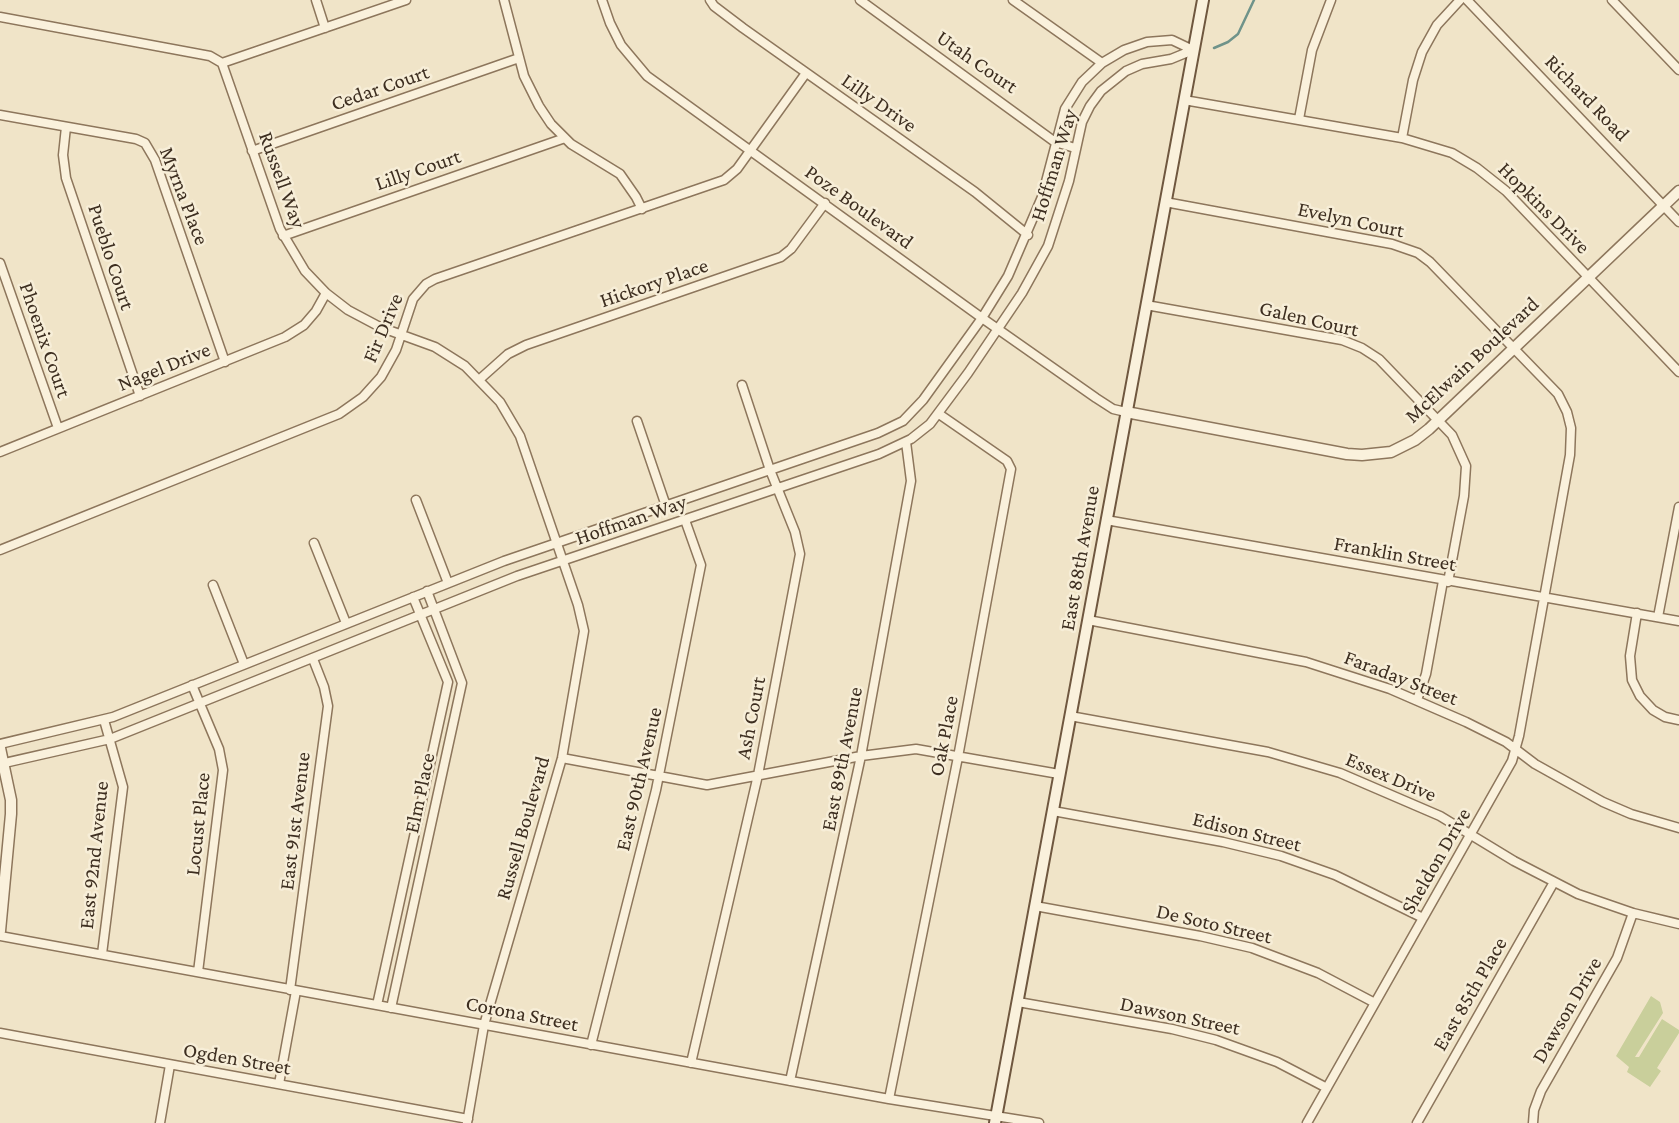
<!DOCTYPE html>
<html>
<head>
<meta charset="utf-8">
<style>
  body { margin:0 }
  canvas { display:block; background:#f0e4c8 }
</style>
</head>
<body>
<canvas width="1679" height="1123"></canvas>
<script>
const c = document.querySelector('canvas').getContext('2d');
c.lineJoin = 'round';
function paint(path, color) {
  c.fillStyle = color;
  c.fill(path, 'evenodd');
}
function toPath(rows) {
  const path = new Path2D();
  for (const r of rows) {
    path.moveTo(r[0], r[1]);
    for (let i = 2; i < r.length; i += 2) path.lineTo(r[i], r[i + 1]);
  }
  return path;
}
function strokePath(path, color, width, dash) {
  c.strokeStyle = color;
  c.lineWidth = width;
  c.lineCap = dash ? 'butt' : 'round';
  c.setLineDash(dash || []);
  c.stroke(path);
}
function drawText(font, color, halo, rows, align = 'center') {
  c.font = font + ' "Crimson Pro",serif';
  c.lineWidth = 5;
  c.setLineDash([]);
  c.textBaseline = 'middle';
  c.strokeStyle = halo;
  c.fillStyle = color;
  for (const [text, x, y, turn = 0] of rows) {
    c.save();
    c.translate(x, y);
    c.rotate((+turn || 0) * Math.PI / 180);
    c.textAlign = isNaN(turn) ? turn : align;
    if (halo) c.strokeText(text, 0, 0);
    c.fillText(text, 0, 0);
    c.restore();
  }
}
const green = toPath([
  [1651,996,1660,1002,1663,1013,1635,1057,1639,1057,1662,1019,1679,1030,1679,1033,1657,1068,1661,1071,1650,1087,1627,1072,1629,1067,1616,1056]
]);
const stream = toPath([
  [1214,48,1228,42,1238,34,1254,0]
]);
const minor = toPath([
  [316,0,325,28],
  [504,0,524,76,539,106,551,124,571,144,620,174,636,197,642,209],
  [602,0,610,23,621,45,647,76,982,318,1096,398,1113,409,1126,412],
  [710,0,714,6,743,28,975,192,1028,235],
  [860,0,1055,142,1075,148],
  [1013,0,1102,63],
  [1467,0,1679,222],
  [1612,0,1679,70],
  [0,17,210,56,222,63,280,229,305,271,326,293,348,310,380,327,435,347,465,366,500,402,520,436,578,605,584,631,562,758,484,1025,467,1123],
  [222,63,406,0],
  [1184,100,1402,138,1452,153,1477,168,1506,191,1679,372],
  [0,115,136,139,145,143,155,160,225,362],
  [1299,119,1312,50,1331,0],
  [66,127,63,155,66,178,140,396],
  [1402,138,1413,80,1422,52,1437,25,1460,0],
  [252,151,519,58],
  [1165,202,1392,244,1418,253,1430,262,1558,394,1567,412,1571,428,1570,455,1519,736,1512,761,1307,1123],
  [283,236,565,138],
  [0,263,58,428],
  [1146,305,1342,340,1362,348,1379,359,1452,435,1466,466,1464,496,1448,582],
  [480,379,508,354,526,345,781,257,791,249,825,203],
  [637,421,666,506],
  [0,452,285,337,304,325,316,311,326,293],
  [416,500,448,583],
  [1106,520,1679,621],
  [314,543,346,623],
  [0,550,339,414,363,397,381,377,396,350,413,299,426,284,435,279,724,180,737,169,806,73],
  [213,585,244,664],
  [1637,613,1630,656,1632,680,1640,696,1653,710,1665,717,1679,720],
  [1658,617,1679,507],
  [1088,620,1306,662,1390,689,1466,722,1506,742,1535,764,1603,802,1631,814,1679,828],
  [192,685,219,749,223,770,198,972],
  [1417,700,1426,674,1443,581],
  [1070,716,1268,752,1340,773,1440,816,1514,861,1578,894,1633,913,1679,924],
  [0,744,113,717,504,561,878,433,903,421,923,400,982,318,1008,276,1042,197,1065,109,1082,82,1102,63,1124,50,1147,42,1172,40,1193,50],
  [562,758,707,785,861,756,916,749,1059,774],
  [0,764,110,739,517,576,879,454,911,439,930,424,968,373,1022,293,1048,246,1069,181,1082,122,1090,106,1101,91,1126,71,1142,64,1171,59,1193,50],
  [1053,811,1223,842,1281,856,1335,875,1423,918],
  [1035,906,1200,936,1252,948,1318,973,1375,1003],
  [0,936,889,1099,1039,1123],
  [102,954,123,787,104,720],
  [290,990,328,706,324,687,313,659],
  [1018,1002,1172,1029,1216,1040,1277,1062,1327,1088],
  [377,1005,448,682,413,597],
  [391,1008,462,683,427,591],
  [0,1033,468,1119],
  [591,1045,656,790,701,565,685,520],
  [691,1063,758,775,800,554,795,532,770,470,742,385],
  [790,1081,861,756,911,481,906,442],
  [279,1084,296,991],
  [889,1099,958,757,1011,469,1007,461,939,414],
  [160,1123,170,1065],
  [1417,1123,1554,882],
  [1533,1123,1534,1110,1541,1091,1617,958,1633,913]
]);
const tertiary = toPath([
  [1126,412,1347,454,1362,455,1391,452,1415,440,1429,429,1679,191],
  [0,748,11,800,11,814,0,931]
]);
const secondary = toPath([
  [995,1123,1203,0]
]);
const streetNames = [
  ["Utah Court",977,62,35],
  ["Cedar Court",380,88,-19],
  ["Richard Road",1587,98,46],
  ["Lilly Drive",879,103,35],
  ["Hoffman Way",1054,165,-73],
  ["Lilly Court",418,170,-19],
  ["Russell Way",282,180,70],
  ["Myrna Place",184,196,69],
  ["Poze Boulevard",859,207,36],
  ["Hopkins Drive",1544,208,45],
  ["Evelyn Court",1351,220,12],
  ["Pueblo Court",111,257,72],
  ["Hickory Place",654,283,-19],
  ["Galen Court",1309,319,13],
  ["Fir Drive",383,328,-67],
  ["Phoenix Court",45,340,71],
  ["McElwain Boulevard",1472,360,-43],
  ["Nagel Drive",164,367,-22],
  ["Hoffman Way",631,520,-19],
  ["Franklin Street",1395,554,10],
  ["East 88th Avenue",1080,558,-80],
  ["Faraday Street",1401,678,21],
  ["Ash Court",751,718,-79],
  ["Oak Place",944,736,-79],
  ["East 89th Avenue",842,759,-79],
  ["Essex Drive",1391,777,23],
  ["East 90th Avenue",639,779,-77],
  ["Elm Place",420,793,-78],
  ["East 91st Avenue",295,821,-83],
  ["Locust Place",198,824,-84],
  ["Russell Boulevard",523,828,-74],
  ["Edison Street",1247,832,14],
  ["East 92nd Avenue",94,855,-84],
  ["Sheldon Drive",1436,861,-60],
  ["De Soto Street",1214,924,13],
  ["East 85th Place",1470,994,-60],
  ["Dawson Drive",1567,1010,-60],
  ["Corona Street",522,1014,11],
  ["Dawson Street",1180,1016,12],
  ["Ogden Street",237,1059,10]
];
paint(green, '#c9cf9b');
strokePath(stream, '#6f938a', 2.5);
strokePath(minor, '#8d765c', 11);
strokePath(tertiary, '#8d765c', 13);
strokePath(secondary, '#6f573f', 14);
strokePath(minor, '#faf1dc', 8);
strokePath(tertiary, '#faf1dc', 10);
strokePath(secondary, '#faf1dc', 10);
drawText('21px', '#3d2e20', '#f7eed8', streetNames);
</script>
</body>
</html>
